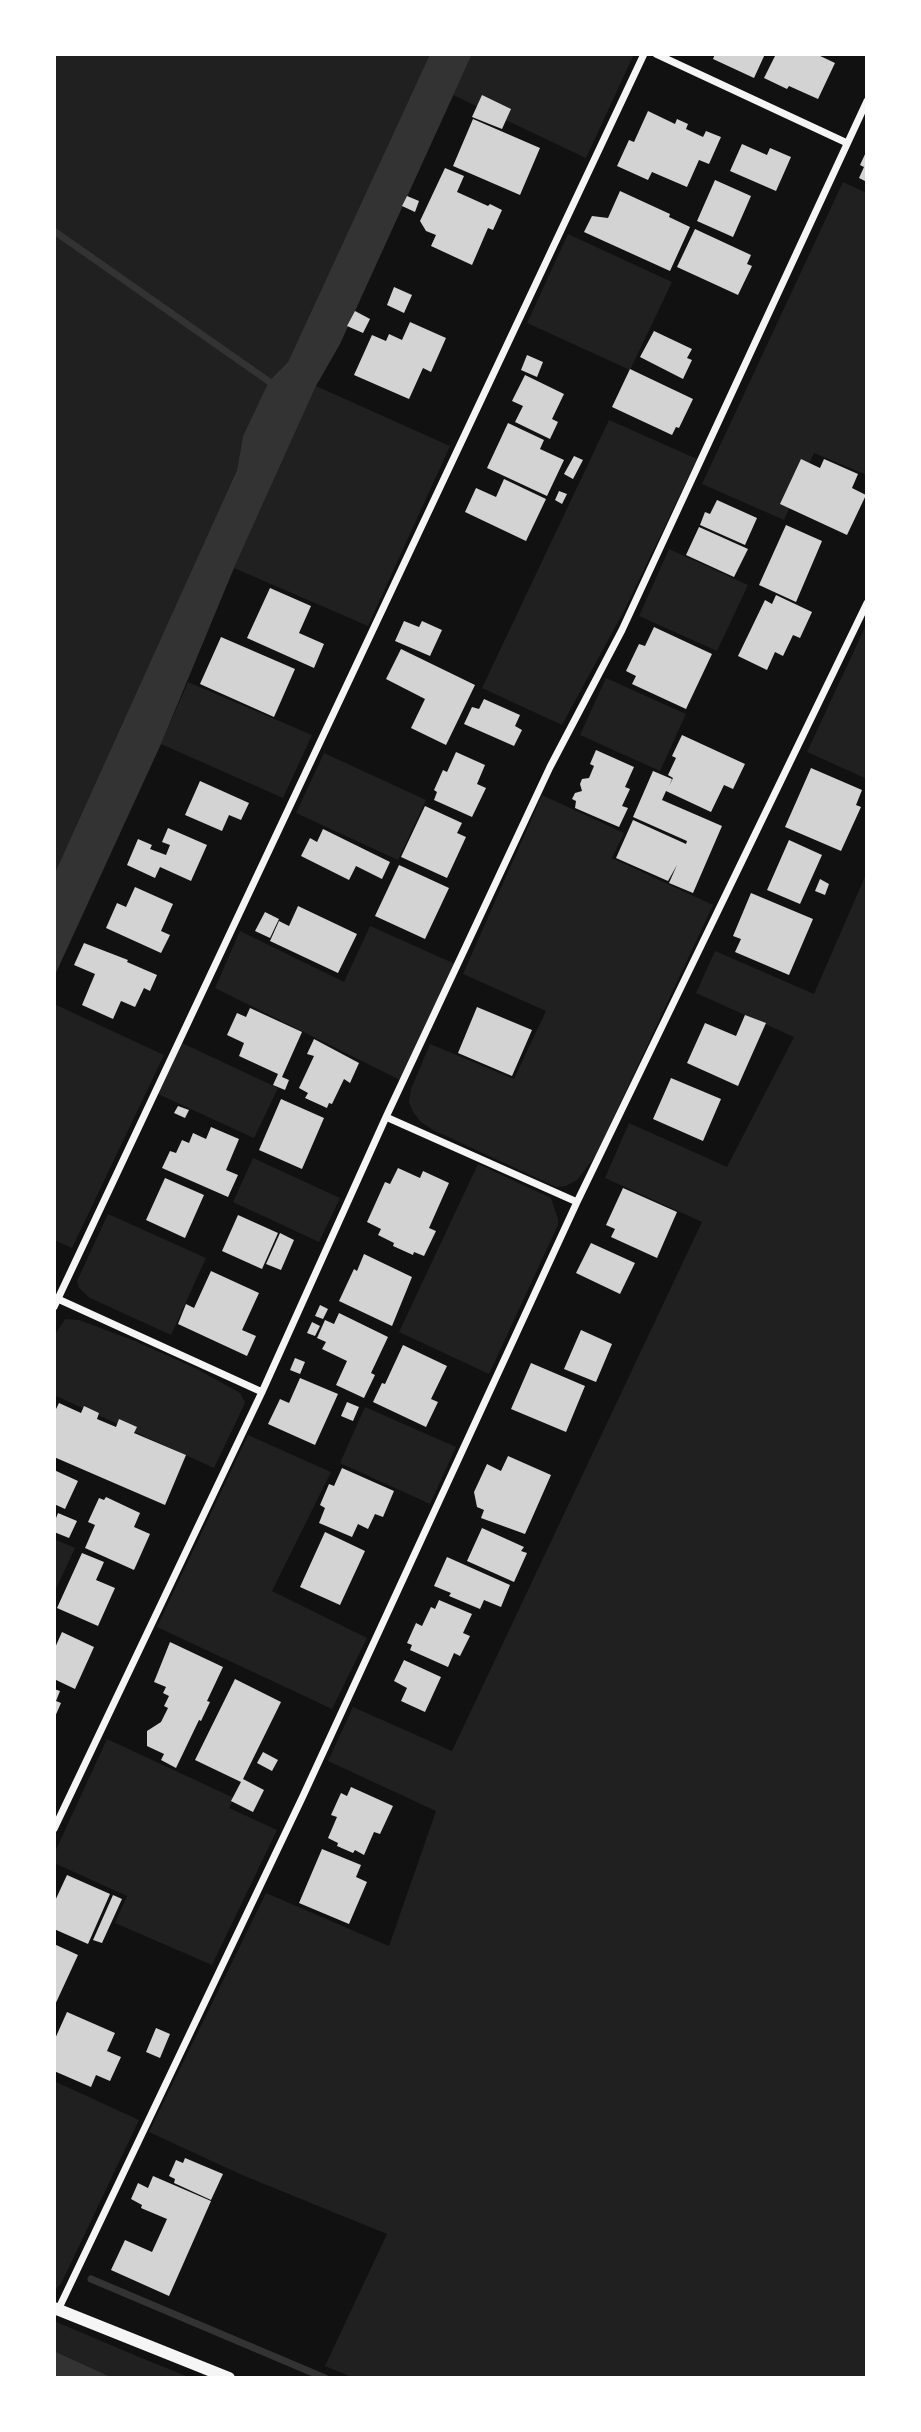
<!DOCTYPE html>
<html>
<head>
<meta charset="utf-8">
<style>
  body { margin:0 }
  #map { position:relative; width:921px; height:2432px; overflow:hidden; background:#111; font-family:"IBM Plex Sans",sans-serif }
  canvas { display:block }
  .frame { position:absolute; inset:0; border:56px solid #fff; pointer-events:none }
</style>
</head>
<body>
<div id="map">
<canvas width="921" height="2432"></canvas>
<div class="frame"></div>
</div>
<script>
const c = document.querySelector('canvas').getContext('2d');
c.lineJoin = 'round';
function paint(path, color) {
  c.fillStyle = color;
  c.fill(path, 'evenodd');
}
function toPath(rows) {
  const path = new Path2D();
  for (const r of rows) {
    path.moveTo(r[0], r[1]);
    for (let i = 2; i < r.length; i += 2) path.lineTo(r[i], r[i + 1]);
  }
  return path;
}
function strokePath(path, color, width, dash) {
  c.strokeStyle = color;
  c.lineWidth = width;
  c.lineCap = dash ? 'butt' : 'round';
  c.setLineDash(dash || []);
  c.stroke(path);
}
const green = toPath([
  [54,54,430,54,288,362,269,381,243,436,237,470,54,875],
  [472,54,634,54,586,158,453,95],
  [843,182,867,193,867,475,814,453,784,520,702,484],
  [568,234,672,282,630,370,527,323],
  [316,386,450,446,368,626,234,568],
  [609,420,697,459,625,609,562,725,482,688],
  [669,549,748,585,717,651,639,616],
  [867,623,867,779,807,752],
  [606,678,686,714,660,771,580,735],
  [188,682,312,735,283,798,161,744],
  [324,753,426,800,398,860,296,813],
  [542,795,624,833,612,858,713,905,596,1155,577,1180,566,1186,556,1187,433,1130,421,1122,413,1112,409,1102,411,1089,430,1044,514,1079,546,1011,463,974],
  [867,872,867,2378,354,2378,325,2366,387,2234,242,2175,149,2132,266,1893,389,1946,436,1811,328,1761,353,1707,452,1751,702,1222,605,1178,629,1123,727,1167,794,1037,696,993,715,951,814,994],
  [370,926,455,964,402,1081,215,988,240,931,344,982],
  [54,1004,164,1055,72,1248,54,1240],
  [182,1043,278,1088,254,1138,158,1094],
  [253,1158,340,1198,319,1242,233,1202],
  [478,1164,551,1198,558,1219,558,1225,489,1374,399,1332],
  [108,1214,206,1258,171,1335,90,1298,79,1288,77,1281],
  [65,1319,79,1320,135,1341,197,1369,240,1393,245,1403,214,1468,54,1395,54,1336],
  [365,1407,456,1447,430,1504,340,1463],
  [248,1435,331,1472,272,1591,367,1638,332,1709,157,1627],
  [54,1539,75,1548,54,1593],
  [107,1739,234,1798,229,1808,277,1830,212,1965,115,1923,127,1896,54,1863,54,1854],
  [54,2081,139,2120,61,2284,54,2290],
  [54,2321,139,2357,191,2378,113,2378,54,2351]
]);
const water = toPath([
  [430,54,472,54,340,344,316,386,234,568,161,744,54,977,54,875,237,470,243,436,269,381,288,362],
  [54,2351,113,2378,54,2378]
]);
const stream = toPath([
  [54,231,274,385],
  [91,2279,325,2378]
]);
const building = toPath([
  [715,54,765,54,754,78,713,59],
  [776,54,816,54,835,63,818,99,789,86,787,89,764,78],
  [482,95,511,109,502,129,472,117],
  [648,111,675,124,677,119,688,124,686,129,703,137,706,131,721,137,709,164,699,160,687,187,652,172,648,180,617,166,629,140,634,142],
  [473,119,540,148,520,195,453,166],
  [742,144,767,155,770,148,791,157,776,191,730,171],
  [867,150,867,182,859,178,864,167,860,165],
  [445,168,464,176,457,192,488,206,490,204,502,210,493,230,488,228,472,265,431,246,436,235,426,231,420,221],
  [715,180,751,196,733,237,697,221],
  [620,191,670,214,669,217,690,227,670,271,584,232,592,216,608,218],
  [407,196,419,201,415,212,402,206],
  [695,229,751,255,747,264,752,266,738,295,677,267],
  [394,287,412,295,404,313,387,305],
  [355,311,370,319,363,333,347,326],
  [410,322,446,338,431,372,423,368,409,399,354,375,372,335,386,341,389,334,402,340],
  [654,331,692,349,687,358,692,360,683,379,640,357],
  [527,355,543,362,537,377,521,370],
  [630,369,693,399,679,428,676,427,672,435,612,407],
  [525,375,564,394,552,419,558,422,550,439,515,422,523,406,512,401],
  [508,423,544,440,540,449,564,460,547,496,487,468],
  [574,456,583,460,573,479,564,474],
  [801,459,820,468,824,459,858,474,852,488,866,495,847,535,780,504],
  [504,479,546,499,526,541,465,512,476,488,496,497],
  [559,491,567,494,562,504,555,500],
  [717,500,757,518,745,545,700,525,705,512,710,514],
  [786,525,822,541,796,602,759,585],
  [699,527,748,549,734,577,686,555],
  [270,588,311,606,299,633,324,644,314,668,247,638],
  [776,595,812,612,800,638,793,635,783,656,775,652,767,670,738,656,765,600,772,604],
  [404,621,419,627,422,621,442,630,430,656,395,641],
  [654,627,712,654,686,709,632,684,636,676,626,671,639,644,645,646],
  [221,637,295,669,274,717,200,684],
  [401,649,475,685,446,745,411,728,425,699,386,679],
  [484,699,520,715,515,726,522,730,514,746,464,724,472,707,479,709],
  [682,735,745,764,733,789,724,785,711,812,666,791,662,800,722,826,693,893,669,883,677,865,668,881,616,858,633,820,686,844,687,841,633,817,653,771,672,779,669,786,673,778,668,775,676,758,672,756],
  [596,750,634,767,625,787,630,789,622,806,628,808,619,827,575,808,576,801,572,799,575,793,582,791,580,784,582,779,589,778,594,766,590,764],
  [456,752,485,765,477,784,486,788,472,817,434,800,437,792,434,790,443,770,447,772],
  [811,768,862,790,856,805,861,807,841,851,785,827],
  [200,781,249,803,241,820,229,815,222,831,185,815],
  [425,806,462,823,457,833,466,837,447,878,401,857],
  [168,828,207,845,191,881,160,867,155,878,127,865,138,839,152,845,150,849,166,855,170,845,162,842],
  [323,829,390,862,382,879,356,866,349,880,301,856,310,838,317,842],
  [789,840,822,855,800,904,767,890],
  [399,865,449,888,425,939,375,916],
  [820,879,829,884,825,895,815,891],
  [135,887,173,904,161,931,170,935,161,953,106,928,117,903,126,907],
  [751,893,813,919,789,975,735,952,741,939,733,936],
  [298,906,357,934,338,973,270,941,279,921,289,926],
  [265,912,279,919,270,938,255,931],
  [84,943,128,960,127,962,157,975,150,991,144,988,135,1007,121,1001,113,1019,82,1005,95,974,74,965],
  [477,1007,532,1030,512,1076,458,1053],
  [250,1008,302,1032,282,1077,289,1080,285,1090,273,1085,278,1074,239,1056,244,1043,227,1035,237,1013,246,1017],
  [745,1015,766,1023,738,1086,687,1063,705,1023,736,1036],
  [314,1039,359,1063,350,1083,344,1079,332,1104,329,1103,327,1108,305,1098,308,1093,299,1088,314,1056,307,1054],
  [671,1078,721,1099,703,1141,653,1119],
  [281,1099,324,1118,302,1169,259,1150],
  [178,1106,189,1110,185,1118,174,1113],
  [211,1127,239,1139,226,1170,238,1175,228,1197,162,1168,170,1151,176,1153,182,1140,189,1143,193,1133,206,1139],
  [398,1168,420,1178,423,1171,449,1183,429,1228,436,1231,424,1256,414,1252,413,1255,393,1246,394,1243,378,1235,381,1229,367,1222,385,1182,390,1184],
  [165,1178,204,1195,185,1238,146,1220],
  [623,1188,677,1212,657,1258,611,1237,615,1229,606,1225],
  [238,1215,278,1233,262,1269,222,1251],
  [280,1233,294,1240,281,1270,266,1264],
  [591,1243,635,1263,620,1294,576,1273],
  [364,1254,412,1277,392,1326,339,1301,354,1269,357,1271],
  [211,1271,259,1293,242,1330,256,1336,247,1356,178,1324,186,1304,194,1308],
  [320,1305,328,1309,323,1319,315,1316],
  [339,1313,388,1337,371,1373,375,1375,364,1398,336,1385,347,1361,322,1349,326,1342,317,1338,325,1320,334,1324],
  [312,1322,320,1326,315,1336,307,1333],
  [581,1330,612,1344,596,1382,564,1369],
  [403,1345,447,1366,431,1399,438,1402,426,1427,373,1402,382,1383,385,1384],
  [295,1358,305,1362,300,1374,290,1370],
  [531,1363,585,1386,566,1432,511,1409],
  [300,1378,338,1394,315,1445,268,1424,280,1399,289,1403],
  [347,1402,359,1407,353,1421,341,1416],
  [59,1403,81,1413,84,1406,99,1413,97,1419,116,1427,119,1419,137,1427,134,1433,186,1455,165,1505,54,1457,54,1413],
  [508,1456,551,1475,525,1534,481,1518,484,1510,477,1507,474,1492,487,1464,501,1471],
  [342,1468,394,1491,383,1517,375,1514,368,1529,358,1524,352,1537,319,1523,325,1508,320,1505,329,1484,334,1486],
  [54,1470,78,1481,65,1509,54,1504],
  [106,1497,140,1513,134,1527,150,1534,134,1570,85,1548,95,1525,88,1522,99,1498,104,1500],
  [58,1513,77,1521,69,1538,54,1532,54,1523],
  [482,1528,524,1547,521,1551,527,1553,514,1582,467,1561],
  [325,1532,365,1551,340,1605,300,1587],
  [82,1553,104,1562,96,1580,115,1588,98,1626,57,1608],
  [447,1557,510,1585,501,1607,484,1600,480,1609,449,1596,451,1593,434,1586],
  [439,1600,472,1614,463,1633,470,1636,460,1656,454,1653,448,1667,410,1650,412,1645,407,1643,416,1623,422,1626,431,1607,435,1609],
  [62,1632,94,1647,75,1689,54,1679,54,1650],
  [170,1642,223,1667,207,1701,210,1702,201,1721,199,1720,176,1768,161,1760,164,1754,147,1746,147,1731,161,1722,168,1708,164,1706,169,1696,163,1693,166,1687,154,1682],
  [404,1660,441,1677,425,1712,401,1701,407,1688,394,1681],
  [235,1679,281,1702,243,1779,264,1790,253,1812,231,1801,241,1782,195,1760],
  [54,1689,60,1691,56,1701,61,1703,54,1719],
  [263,1752,278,1760,272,1771,257,1763],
  [351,1787,393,1806,380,1834,374,1832,364,1855,355,1850,353,1853,337,1846,338,1843,328,1838,337,1817,331,1815,341,1793,347,1796],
  [322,1849,361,1865,356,1877,367,1882,349,1924,299,1903],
  [67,1875,110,1894,88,1944,54,1929,54,1903],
  [113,1895,122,1899,102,1943,93,1940],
  [54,1944,78,1955,54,2007],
  [67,2012,115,2033,107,2051,121,2057,110,2081,96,2075,91,2087,54,2071,54,2041],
  [156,2028,170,2034,160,2058,146,2052],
  [185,2158,223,2174,211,2200,174,2183,175,2179,169,2176,176,2160,183,2163],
  [153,2176,211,2201,169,2296,111,2270,125,2240,152,2252,167,2219,141,2208,142,2205,131,2199,138,2183,148,2188]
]);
const minor = toPath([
  [656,54,847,143],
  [386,1117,577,1202],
  [58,1299,262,1392],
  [54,1307,644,54],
  [54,1829,262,1392,386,1117,550,767,622,630,867,101],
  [58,2310,303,1796,577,1202,867,603]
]);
const tertiary = toPath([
  [54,2308,229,2378]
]);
paint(green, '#202020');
paint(water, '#333');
strokePath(stream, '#333', 7);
paint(building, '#d3d3d3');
strokePath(minor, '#f5f5f5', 7);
strokePath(tertiary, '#f5f5f5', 12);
</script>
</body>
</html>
